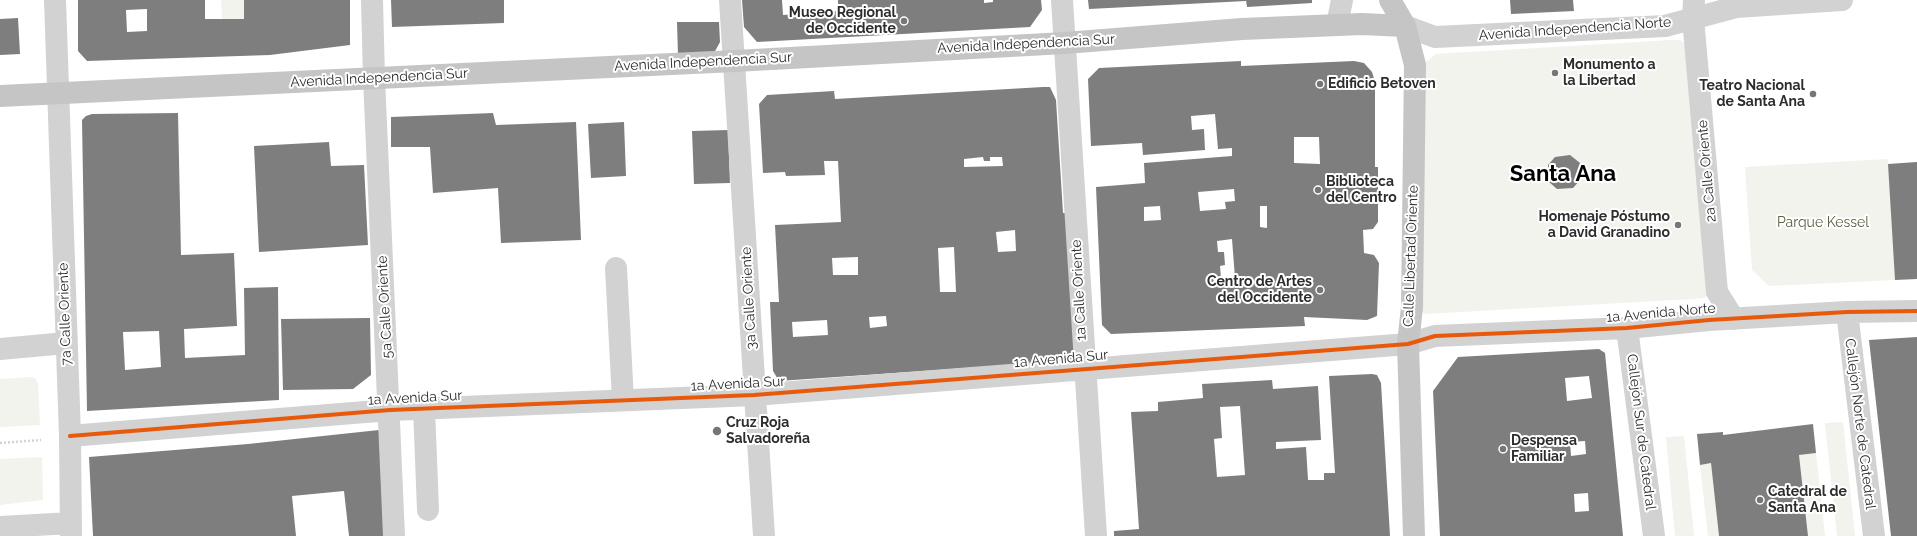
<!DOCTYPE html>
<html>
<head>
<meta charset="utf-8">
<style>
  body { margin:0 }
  canvas { display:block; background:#fff }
</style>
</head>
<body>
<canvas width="1917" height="536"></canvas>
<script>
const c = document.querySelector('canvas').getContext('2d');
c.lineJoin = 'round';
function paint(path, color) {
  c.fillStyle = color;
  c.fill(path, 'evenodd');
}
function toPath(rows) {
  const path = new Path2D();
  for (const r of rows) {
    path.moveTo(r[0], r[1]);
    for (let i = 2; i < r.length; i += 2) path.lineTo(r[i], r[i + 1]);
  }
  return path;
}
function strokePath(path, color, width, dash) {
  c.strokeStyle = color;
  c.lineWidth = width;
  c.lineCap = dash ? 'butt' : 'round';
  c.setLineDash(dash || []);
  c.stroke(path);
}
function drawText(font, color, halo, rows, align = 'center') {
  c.font = font + ' Raleway,sans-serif';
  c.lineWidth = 4;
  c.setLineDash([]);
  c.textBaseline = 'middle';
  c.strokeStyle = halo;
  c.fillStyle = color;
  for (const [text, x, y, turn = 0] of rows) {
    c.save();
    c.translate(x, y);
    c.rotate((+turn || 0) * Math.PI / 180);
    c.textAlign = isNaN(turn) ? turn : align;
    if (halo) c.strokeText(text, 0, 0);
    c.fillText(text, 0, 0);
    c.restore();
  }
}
const green = toPath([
  [221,0,244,0,244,19,222,19],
  [1671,40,1680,40,1685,43,1708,295,1704,298,1691,299,1426,314,1422,312,1425,63,1436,54],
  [1888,159,1895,280,1769,286,1752,270,1745,167],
  [32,377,36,379,38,384,40,425,0,427,0,379],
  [1843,422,1855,536,1837,536,1825,423],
  [1684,436,1694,536,1675,536,1666,437],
  [1816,453,1825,536,1808,536,1799,455],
  [42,457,43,500,0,505,0,459],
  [1711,463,1719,536,1708,536,1700,465]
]);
const building = toPath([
  [78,0,205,0,205,19,244,19,244,0,350,0,350,45,270,55,87,61,78,51],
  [147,9,147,31,127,32,126,10],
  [391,0,504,0,504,23,392,27],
  [742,0,782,0,783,15,838,11,838,0,984,0,984,3,993,2,993,0,1041,0,1042,10,1030,27,757,42,744,27],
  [1088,0,1246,0,1246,1,1089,9],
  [1246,0,1312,0,1312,3,1247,7],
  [1510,0,1573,0,1574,11,1511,14],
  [18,18,20,54,0,55,0,19],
  [677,22,719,22,720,42,713,55,678,56],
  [1241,61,1241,66,1354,61,1364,63,1372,72,1375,82,1375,167,1378,167,1378,222,1373,229,1363,230,1364,253,1374,255,1379,263,1377,316,1367,320,1304,317,1305,326,1111,334,1102,325,1096,187,1145,183,1144,163,1232,156,1232,148,1218,149,1215,114,1191,116,1192,130,1204,129,1205,150,1143,155,1142,143,1091,146,1088,79,1099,68],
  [1294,137,1319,137,1320,164,1294,163],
  [1234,189,1235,201,1225,202,1226,209,1200,211,1198,192],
  [1160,206,1161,220,1144,221,1144,207],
  [1260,206,1267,206,1267,228,1260,227],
  [1232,239,1235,278,1221,279,1220,266,1225,265,1224,252,1218,252,1217,241],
  [1043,87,1050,87,1056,100,1063,213,1068,213,1074,354,1072,359,1067,361,779,381,773,371,770,302,779,302,775,225,841,222,838,161,824,161,825,175,786,176,785,172,763,173,759,104,767,95,834,91,835,99],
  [983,157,984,161,990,161,990,157,1002,157,1003,166,964,167,964,159],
  [1015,230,1016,251,998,252,996,232],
  [954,247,956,292,940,292,938,248],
  [858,257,858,275,833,275,832,258],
  [886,316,887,326,870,328,869,317],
  [827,320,828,335,793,337,792,322],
  [178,113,181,255,234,253,237,326,184,329,185,358,245,355,244,288,278,287,279,400,87,411,82,120,86,116,92,114],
  [159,331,161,367,125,370,123,332],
  [493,113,496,125,576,122,581,240,501,243,498,188,433,193,430,147,391,147,391,117],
  [624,122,626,176,591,178,588,124],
  [728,130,730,183,694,184,692,131],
  [329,142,331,166,364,165,368,245,259,252,254,146],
  [1570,155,1580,163,1581,179,1573,188,1557,189,1549,182,1548,165,1555,157],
  [1917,162,1917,279,1895,280,1888,164],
  [370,318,371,375,353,389,283,390,281,319],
  [1917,337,1917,536,1891,536,1869,340],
  [1599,349,1605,353,1623,536,1440,536,1433,391,1458,357],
  [1589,376,1592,398,1567,401,1565,378],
  [1585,441,1586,454,1571,456,1570,442],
  [1588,493,1589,511,1575,512,1574,494],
  [1372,374,1377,375,1381,383,1390,536,1114,536,1114,531,1139,529,1131,412,1158,411,1158,402,1203,398,1202,384,1272,380,1273,389,1318,386,1321,440,1276,442,1276,449,1306,447,1308,480,1324,480,1324,473,1335,473,1329,376],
  [1240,406,1245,475,1217,477,1214,439,1222,438,1220,407],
  [1813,424,1816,453,1799,455,1808,536,1719,536,1711,463,1700,465,1697,434,1723,432,1723,435],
  [379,430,384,536,349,536,344,491,292,496,296,536,93,536,89,457,248,444]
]);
const path = toPath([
  [0,443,41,440]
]);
const minor = toPath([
  [55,0,70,436,71,536],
  [372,0,374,78,394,536],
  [730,0,764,536],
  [1062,0,1096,536],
  [1694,0,1693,18,1717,292,1734,319],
  [1337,25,1342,0],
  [1405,26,1435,37,1665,26,1736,7,1842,0],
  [616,268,623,400],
  [1847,312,1874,536],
  [1627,328,1654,536],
  [0,349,66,343],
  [424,408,428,510],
  [70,436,390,410,754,395,1408,344,1435,336,1627,328,1709,320,1847,312,1917,311],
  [0,527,71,523]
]);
const major = toPath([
  [1390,0,1405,26,1415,65,1412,307,1408,344,1414,536],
  [0,96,735,61,1065,43,1242,29,1362,24,1405,26]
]);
const cycleway = toPath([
  [70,436,390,410,754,395,1408,344,1435,336,1627,328,1709,320,1847,312,1917,311]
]);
const markers = [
  [904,21,4,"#767676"],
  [1555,73,4,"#767676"],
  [1320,84,4,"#767676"],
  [1813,94,4,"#767676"],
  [1318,190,4,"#767676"],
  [1678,225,4,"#767676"],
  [1320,290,4,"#767676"],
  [717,431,5,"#767676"],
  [1503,449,4,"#767676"],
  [1760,500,4,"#767676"]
];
const poiNames = [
  ["Museo Regional",896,13,"right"],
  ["de Occidente",896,29,"right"],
  ["Monumento a",1563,65],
  ["la Libertad",1563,81],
  ["Edificio Betoven",1328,84],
  ["Teatro Nacional",1805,86,"right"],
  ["de Santa Ana",1805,102,"right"],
  ["Biblioteca",1326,182],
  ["del Centro",1326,198],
  ["Homenaje Póstumo",1670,217,"right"],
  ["a David Granadino",1670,233,"right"],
  ["Centro de Artes",1312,282,"right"],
  ["del Occidente",1312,298,"right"],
  ["Cruz Roja",726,423],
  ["Salvadoreña",726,439],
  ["Despensa",1511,441],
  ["Familiar",1511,457],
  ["Catedral de",1768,492],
  ["Santa Ana",1768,508]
];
const streetNames = [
  ["Avenida Independencia Norte",1575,29,-4],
  ["Avenida Independencia Sur",1026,44,-3],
  ["Avenida Independencia Sur",703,62,-3],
  ["Avenida Independencia Sur",379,78,-3],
  ["2a Calle Oriente",1707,171,-95],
  ["Calle Libertad Oriente",1411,256,-88],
  ["1a Calle Oriente",1079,290,-93],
  ["3a Calle Oriente",749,298,-93],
  ["5a Calle Oriente",385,307,-93],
  ["1a Avenida Norte",1661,313,-5],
  ["7a Calle Oriente",65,314,-92],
  ["1a Avenida Sur",1061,359,-5],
  ["1a Avenida Sur",738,384,-3],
  ["1a Avenida Sur",415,398,-3],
  ["Callejón Norte de Catedral",1860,424,83],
  ["Callejón Sur de Catedral",1641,432,83]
];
const parkNames = [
  ["Parque Kessel",1823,223]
];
const townNames = [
  ["Santa Ana",1563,174]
];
paint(green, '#f1f3ec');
paint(building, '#7e7e7e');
strokePath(path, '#d2d2d2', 2.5, [2, 2]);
strokePath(minor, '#d2d2d2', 22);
strokePath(major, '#c5c5c5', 22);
strokePath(cycleway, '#e8590c', 4);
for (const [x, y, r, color] of markers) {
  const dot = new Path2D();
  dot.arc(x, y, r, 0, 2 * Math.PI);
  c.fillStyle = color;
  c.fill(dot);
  strokePath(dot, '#fff', 1.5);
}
drawText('bold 14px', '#2d2d2d', '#fff', poiNames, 'left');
drawText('14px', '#2d2d2d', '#fff', streetNames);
drawText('14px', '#596340', '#fff', parkNames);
drawText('bold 22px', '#000', '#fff', townNames);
</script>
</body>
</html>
